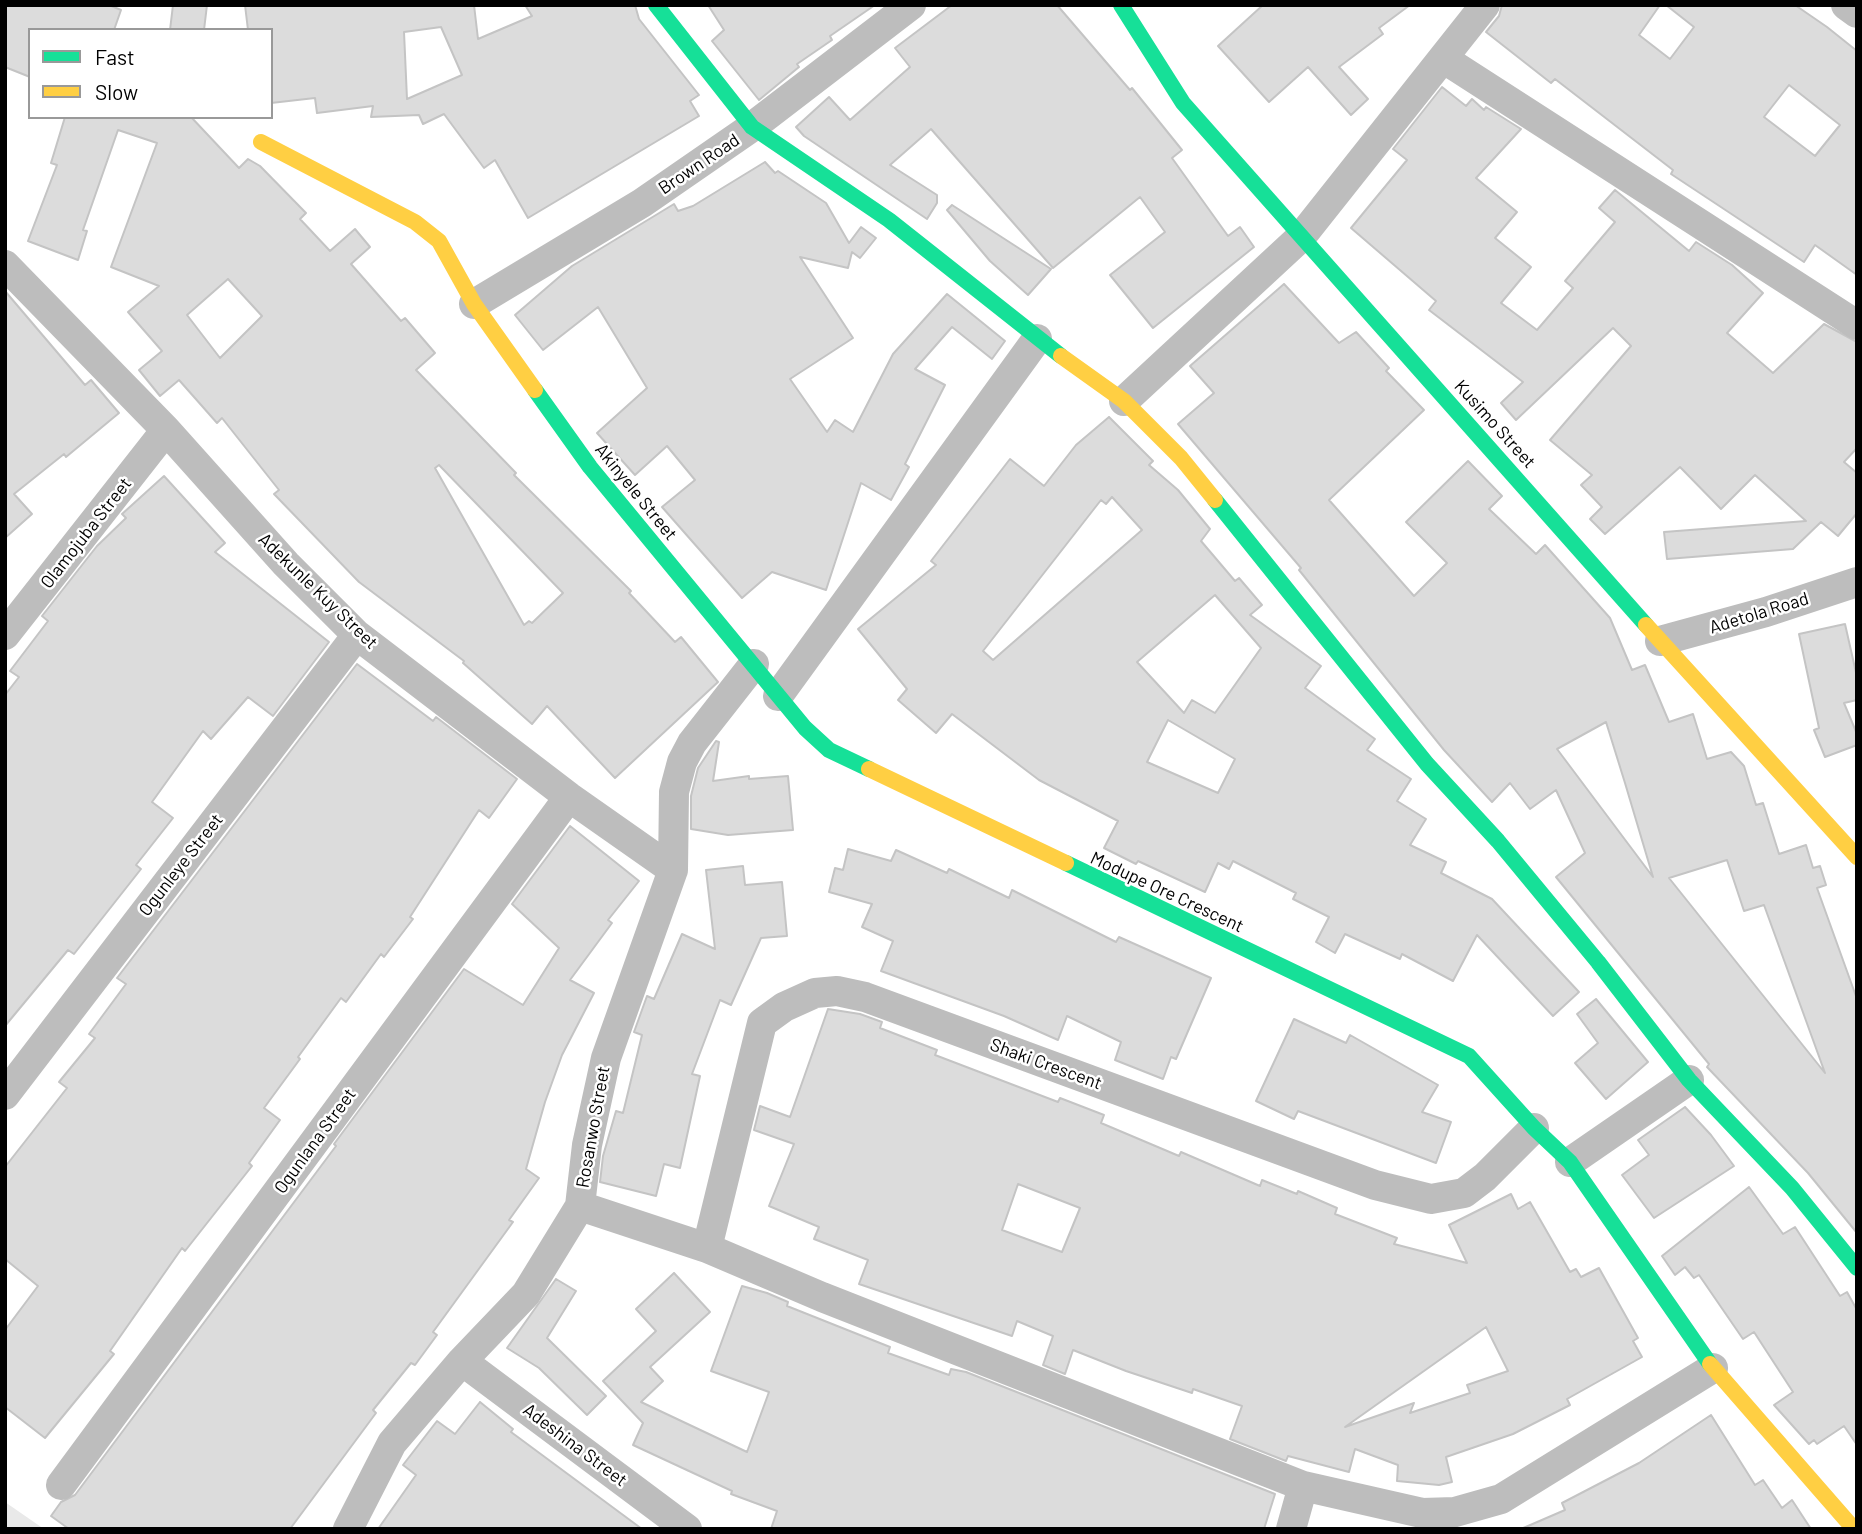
<!DOCTYPE html>
<html>
<head>
<meta charset="utf-8">
<style>
  body { margin:0 }
  #map { position:relative; width:1862px; height:1534px; overflow:hidden; background:#fff; font-family:Barlow,sans-serif }
  canvas { display:block }
  .frame { position:absolute; inset:0; border:7px solid #000; pointer-events:none }
  .legend { position:absolute; left:28px; top:28px; width:245px; height:91px; box-sizing:border-box; background:#fff; border:2px solid #999; margin:0; padding:9px 12px; list-style:none; font-size:21px; color:#000 }
  .legend li { display:flex; align-items:center; gap:14px; height:35px }
  .legend b { width:35px; border:2px solid #999 }
</style>
</head>
<body>
<div id="map">
<canvas width="1862" height="1534"></canvas>
<div class="frame"></div>
<ul class="legend">
<li><b style="height:9px;background:#16e098"></b>Fast</li>
<li><b style="height:9px;background:#ffcf43"></b>Slow</li>
</ul>
</div>
<script>
const c = document.querySelector('canvas').getContext('2d');
c.lineJoin = 'round';
function paint(path, color) {
  c.fillStyle = color;
  c.fill(path, 'evenodd');
}
function toPath(rows) {
  const path = new Path2D();
  for (const r of rows) {
    path.moveTo(r[0], r[1]);
    for (let i = 2; i < r.length; i += 2) path.lineTo(r[i], r[i + 1]);
  }
  return path;
}
function strokePath(path, color, width, dash) {
  c.strokeStyle = color;
  c.lineWidth = width;
  c.lineCap = dash ? 'butt' : 'round';
  c.setLineDash(dash || []);
  c.stroke(path);
}
function drawText(font, color, halo, rows, align = 'center') {
  c.font = font + ' Barlow,sans-serif';
  c.lineWidth = 5;
  c.setLineDash([]);
  c.textBaseline = 'middle';
  c.strokeStyle = halo;
  c.fillStyle = color;
  for (const [text, x, y, turn = 0] of rows) {
    c.save();
    c.translate(x, y);
    c.rotate((+turn || 0) * Math.PI / 180);
    c.textAlign = isNaN(turn) ? turn : align;
    if (halo) c.strokeText(text, 0, 0);
    c.fillText(text, 0, 0);
    c.restore();
  }
}
const green = toPath([
  [5,1502,44,1529,5,1529]
]);
const building = toPath([
  [5,5,109,5,121,10,114,30,30,30,30,77,5,67,5,5],
  [173,5,207,5,204,30,170,30,173,5],
  [245,5,474,5,478,39,532,16,525,5,635,5,639,19,699,95,690,101,699,116,528,218,495,160,484,168,444,114,423,124,419,115,371,117,373,106,317,113,315,98,271,103,271,30,248,30,245,5],
  [441,27,462,75,407,99,404,32,441,27],
  [708,5,875,5,830,36,832,40,797,64,799,67,759,100,712,41,724,30,708,5],
  [952,5,1057,5,1130,90,1132,88,1182,150,1172,158,1228,236,1240,227,1254,247,1153,328,1110,275,1165,232,1140,197,1053,268,931,129,890,165,937,195,937,203,927,219,804,136,796,127,829,97,850,120,910,67,895,48,952,5],
  [1263,5,1410,5,1379,28,1383,34,1339,67,1368,99,1351,115,1308,67,1269,102,1218,46,1263,5],
  [1502,5,1660,5,1639,35,1670,59,1694,27,1666,5,1795,5,1827,27,1857,51,1857,275,1815,245,1804,262,1671,174,1673,170,1555,79,1551,83,1486,32,1499,16,1502,5],
  [1789,85,1840,125,1815,156,1764,117,1789,85],
  [1442,87,1466,106,1472,99,1484,110,1486,107,1521,129,1476,178,1517,212,1495,238,1531,267,1501,303,1537,330,1573,288,1565,281,1615,222,1599,208,1615,190,1689,251,1696,242,1732,265,1763,293,1727,333,1773,373,1824,324,1857,342,1857,448,1844,462,1857,473,1857,513,1838,536,1821,522,1793,549,1667,559,1664,532,1806,521,1755,475,1721,509,1680,467,1605,534,1590,519,1602,507,1581,485,1592,475,1550,440,1631,346,1613,328,1516,420,1501,403,1523,382,1429,310,1436,301,1351,228,1407,160,1393,149,1442,87],
  [65,117,191,117,239,168,248,159,260,166,306,213,300,219,330,251,355,229,370,247,351,264,401,321,405,318,435,353,416,370,516,473,514,475,631,591,629,593,675,642,681,637,718,682,615,778,547,706,532,724,463,663,464,661,359,582,274,494,279,490,222,418,217,423,179,380,160,396,139,370,162,351,128,312,159,286,111,267,157,143,118,130,83,230,87,231,78,260,28,241,57,165,51,163,65,117],
  [228,279,262,316,220,358,187,315,228,279],
  [439,465,563,593,532,623,529,621,524,625,435,468,439,465],
  [765,162,775,173,778,171,826,203,849,243,861,227,876,238,860,258,852,252,848,268,800,257,853,338,790,379,827,432,835,420,853,432,893,354,947,294,1005,341,992,359,952,327,915,369,945,385,905,464,909,467,891,500,861,483,826,590,772,572,742,598,662,507,695,480,667,446,635,475,597,433,647,388,598,307,543,350,515,315,572,266,674,204,678,211,693,206,765,162],
  [952,205,1051,269,1028,295,990,261,947,210,952,205],
  [1284,284,1339,343,1356,332,1389,368,1386,371,1424,410,1329,500,1414,596,1447,563,1406,522,1468,461,1502,496,1489,509,1536,554,1545,545,1610,618,1632,670,1645,665,1669,722,1693,714,1707,759,1731,752,1744,766,1756,805,1763,803,1779,854,1806,845,1813,868,1820,866,1826,885,1817,888,1857,999,1857,1233,1808,1173,1707,1067,1709,1064,1556,877,1585,853,1556,790,1530,809,1510,783,1492,802,1444,750,1299,570,1301,568,1178,424,1214,393,1190,366,1284,284],
  [1606,722,1625,783,1653,877,1557,749,1606,722],
  [1727,860,1744,911,1764,905,1825,1073,1669,878,1727,860],
  [5,291,85,385,91,380,119,413,66,457,64,454,14,494,32,514,5,538,5,291],
  [1109,417,1153,461,1149,465,1178,490,1210,529,1201,541,1235,581,1239,578,1262,605,1250,615,1321,666,1305,688,1375,739,1367,750,1411,779,1397,801,1426,819,1410,845,1446,862,1441,873,1492,899,1579,992,1553,1016,1477,935,1453,981,1402,954,1400,959,1345,934,1335,953,1316,942,1329,917,1293,899,1296,893,1233,861,1229,869,1218,863,1205,892,1138,861,1136,864,1104,848,1118,821,1039,780,952,714,936,733,898,700,907,689,858,629,936,565,931,561,1010,459,1044,486,1076,445,1109,417],
  [1112,497,1142,530,993,660,983,651,1101,500,1106,504,1112,497],
  [1215,595,1261,648,1215,713,1192,700,1184,713,1137,662,1215,595],
  [1168,720,1235,759,1218,793,1147,762,1168,720],
  [164,476,225,543,215,552,329,642,273,716,248,697,211,739,203,731,152,802,173,818,136,865,141,869,74,954,68,950,5,1026,5,695,19,677,10,671,48,621,42,616,97,546,126,518,122,514,164,476],
  [1845,624,1857,677,1857,700,1844,703,1857,734,1857,745,1825,757,1814,730,1819,728,1799,634,1845,624],
  [357,664,433,721,436,717,517,779,489,818,479,810,410,917,413,919,384,957,381,954,346,1002,341,998,298,1057,300,1059,264,1108,280,1120,249,1163,252,1166,185,1251,182,1248,110,1351,114,1354,45,1438,5,1407,5,1330,38,1286,5,1259,5,1167,67,1088,59,1082,95,1038,89,1034,126,984,117,978,357,664],
  [716,741,719,742,713,781,749,776,749,779,788,776,793,830,728,835,691,829,691,796,698,768,716,741],
  [570,826,639,881,608,920,612,923,570,980,594,993,562,1055,545,1102,526,1169,539,1178,509,1220,513,1222,433,1332,437,1335,415,1365,411,1363,373,1410,376,1413,290,1529,69,1529,51,1516,61,1502,75,1495,336,1146,334,1144,464,969,523,1005,559,948,512,904,570,826],
  [848,849,891,861,896,850,947,873,949,869,1009,898,1012,890,1116,942,1119,937,1211,978,1176,1059,1171,1057,1163,1079,1115,1060,1121,1042,1067,1016,1058,1040,1004,1016,881,971,893,941,862,927,872,904,829,892,835,868,843,870,848,849],
  [743,866,745,885,782,882,787,936,761,938,731,1005,720,1000,692,1074,700,1076,680,1168,664,1164,656,1196,600,1182,603,1156,616,1111,623,1113,642,1035,634,1032,647,996,654,999,682,934,715,949,706,870,743,866],
  [1596,999,1648,1062,1606,1099,1575,1063,1598,1043,1577,1014,1596,999],
  [828,1009,860,1014,882,1022,880,1028,937,1050,935,1055,1058,1102,1060,1098,1104,1115,1101,1123,1179,1156,1181,1152,1260,1186,1262,1180,1297,1194,1298,1191,1337,1208,1335,1214,1397,1238,1394,1244,1467,1263,1449,1225,1511,1194,1518,1209,1530,1202,1570,1272,1576,1269,1581,1277,1599,1268,1638,1338,1633,1341,1642,1357,1567,1399,1570,1405,1513,1434,1446,1457,1452,1482,1439,1485,1397,1481,1398,1465,1355,1449,1349,1472,1288,1456,1286,1461,1230,1439,1242,1406,1193,1389,1192,1393,1126,1371,1073,1350,1065,1374,1043,1365,1053,1336,1017,1321,1012,1336,859,1284,868,1260,814,1239,819,1227,769,1206,794,1144,754,1130,760,1106,790,1117,828,1009],
  [1018,1184,1080,1208,1062,1252,1002,1230,1018,1184],
  [1486,1327,1508,1371,1467,1385,1470,1393,1410,1413,1414,1403,1345,1427,1486,1327],
  [1294,1019,1346,1043,1350,1035,1438,1085,1422,1112,1451,1122,1436,1163,1298,1111,1294,1119,1256,1101,1294,1019],
  [1685,1107,1711,1135,1734,1166,1654,1218,1622,1175,1649,1155,1638,1140,1685,1107],
  [1749,1187,1783,1234,1795,1227,1840,1296,1847,1292,1857,1310,1857,1445,1844,1426,1817,1444,1814,1440,1809,1444,1774,1405,1793,1392,1754,1332,1743,1339,1699,1275,1694,1278,1685,1267,1675,1275,1662,1256,1749,1187],
  [674,1273,710,1312,650,1367,663,1381,641,1402,747,1452,769,1392,711,1371,742,1286,767,1293,788,1302,787,1306,890,1347,888,1353,949,1375,951,1369,966,1372,1275,1494,1264,1529,771,1529,777,1511,731,1494,732,1491,633,1445,643,1423,603,1381,656,1331,636,1309,674,1273],
  [556,1279,576,1291,547,1338,606,1396,587,1415,539,1368,507,1348,556,1279],
  [480,1402,513,1429,511,1432,642,1529,378,1529,416,1475,403,1465,437,1421,455,1434,480,1402],
  [1711,1415,1755,1485,1763,1480,1782,1508,1792,1500,1811,1529,1521,1529,1565,1510,1562,1503,1639,1463,1711,1415]
]);
const street = toPath([
  [1846,5,1857,13],
  [1444,59,1857,325],
  [5,265,166,430,286,564,357,635,569,797,673,870],
  [474,304,642,203,752,127,911,5],
  [1124,401,1301,237,1485,5],
  [5,635,166,430],
  [1660,641,1766,612,1857,582],
  [778,696,1037,339],
  [5,1095,357,635],
  [1570,1162,1689,1080],
  [580,1206,707,1248,822,1297,1303,1486,1422,1513,1455,1512,1501,1499,1713,1368],
  [707,1248,762,1023,784,1007,815,993,837,991,865,997,1375,1185,1431,1199,1464,1193,1485,1177,1534,1128],
  [462,1361,687,1529],
  [61,1485,569,797],
  [348,1529,392,1443,462,1361,526,1294,580,1206,587,1145,606,1058,673,870,674,792,682,762,692,743,754,664],
  [1291,1529,1303,1486]
]);
const fast = toPath([
  [656,5,752,127,889,220,1061,356],
  [1121,5,1183,103,1646,625],
  [535,390,590,467,805,728,829,750,869,769],
  [1215,500,1427,764,1498,841,1598,962,1689,1080,1792,1188,1857,1268],
  [1066,863,1469,1056,1534,1128,1570,1162,1710,1364]
]);
const slow = toPath([
  [261,142,415,222,439,241,474,304,535,390],
  [1061,356,1124,401,1181,458,1215,500],
  [1646,625,1857,857],
  [869,769,1066,863],
  [1710,1364,1854,1529]
]);
const streetNames = [
  ["Brown Road",699,164,-34],
  ["Kusimo Street",1495,424,48],
  ["Akinyele Street",636,492,51],
  ["Olamojuba Street",86,533,-52],
  ["Adekunle Kuy Street",318,591,44],
  ["Adetola Road",1759,613,-17],
  ["Ogunleye Street",181,865,-52],
  ["Modupe Ore Crescent",1167,892,25],
  ["Shaki Crescent",1046,1064,20],
  ["Rosanwo Street",593,1127,-80],
  ["Ogunlana Street",315,1141,-54],
  ["Adeshina Street",575,1445,37]
];
paint(green, '#e9e9e9');
paint(building, '#dcdcdc');
strokePath(building, '#c4c4c4', 2);
strokePath(street, '#bdbdbd', 30);
strokePath(fast, '#16e098', 16);
strokePath(slow, '#ffcf43', 16);
drawText('18px', '#000', '#fff', streetNames);
</script>
</body>
</html>
